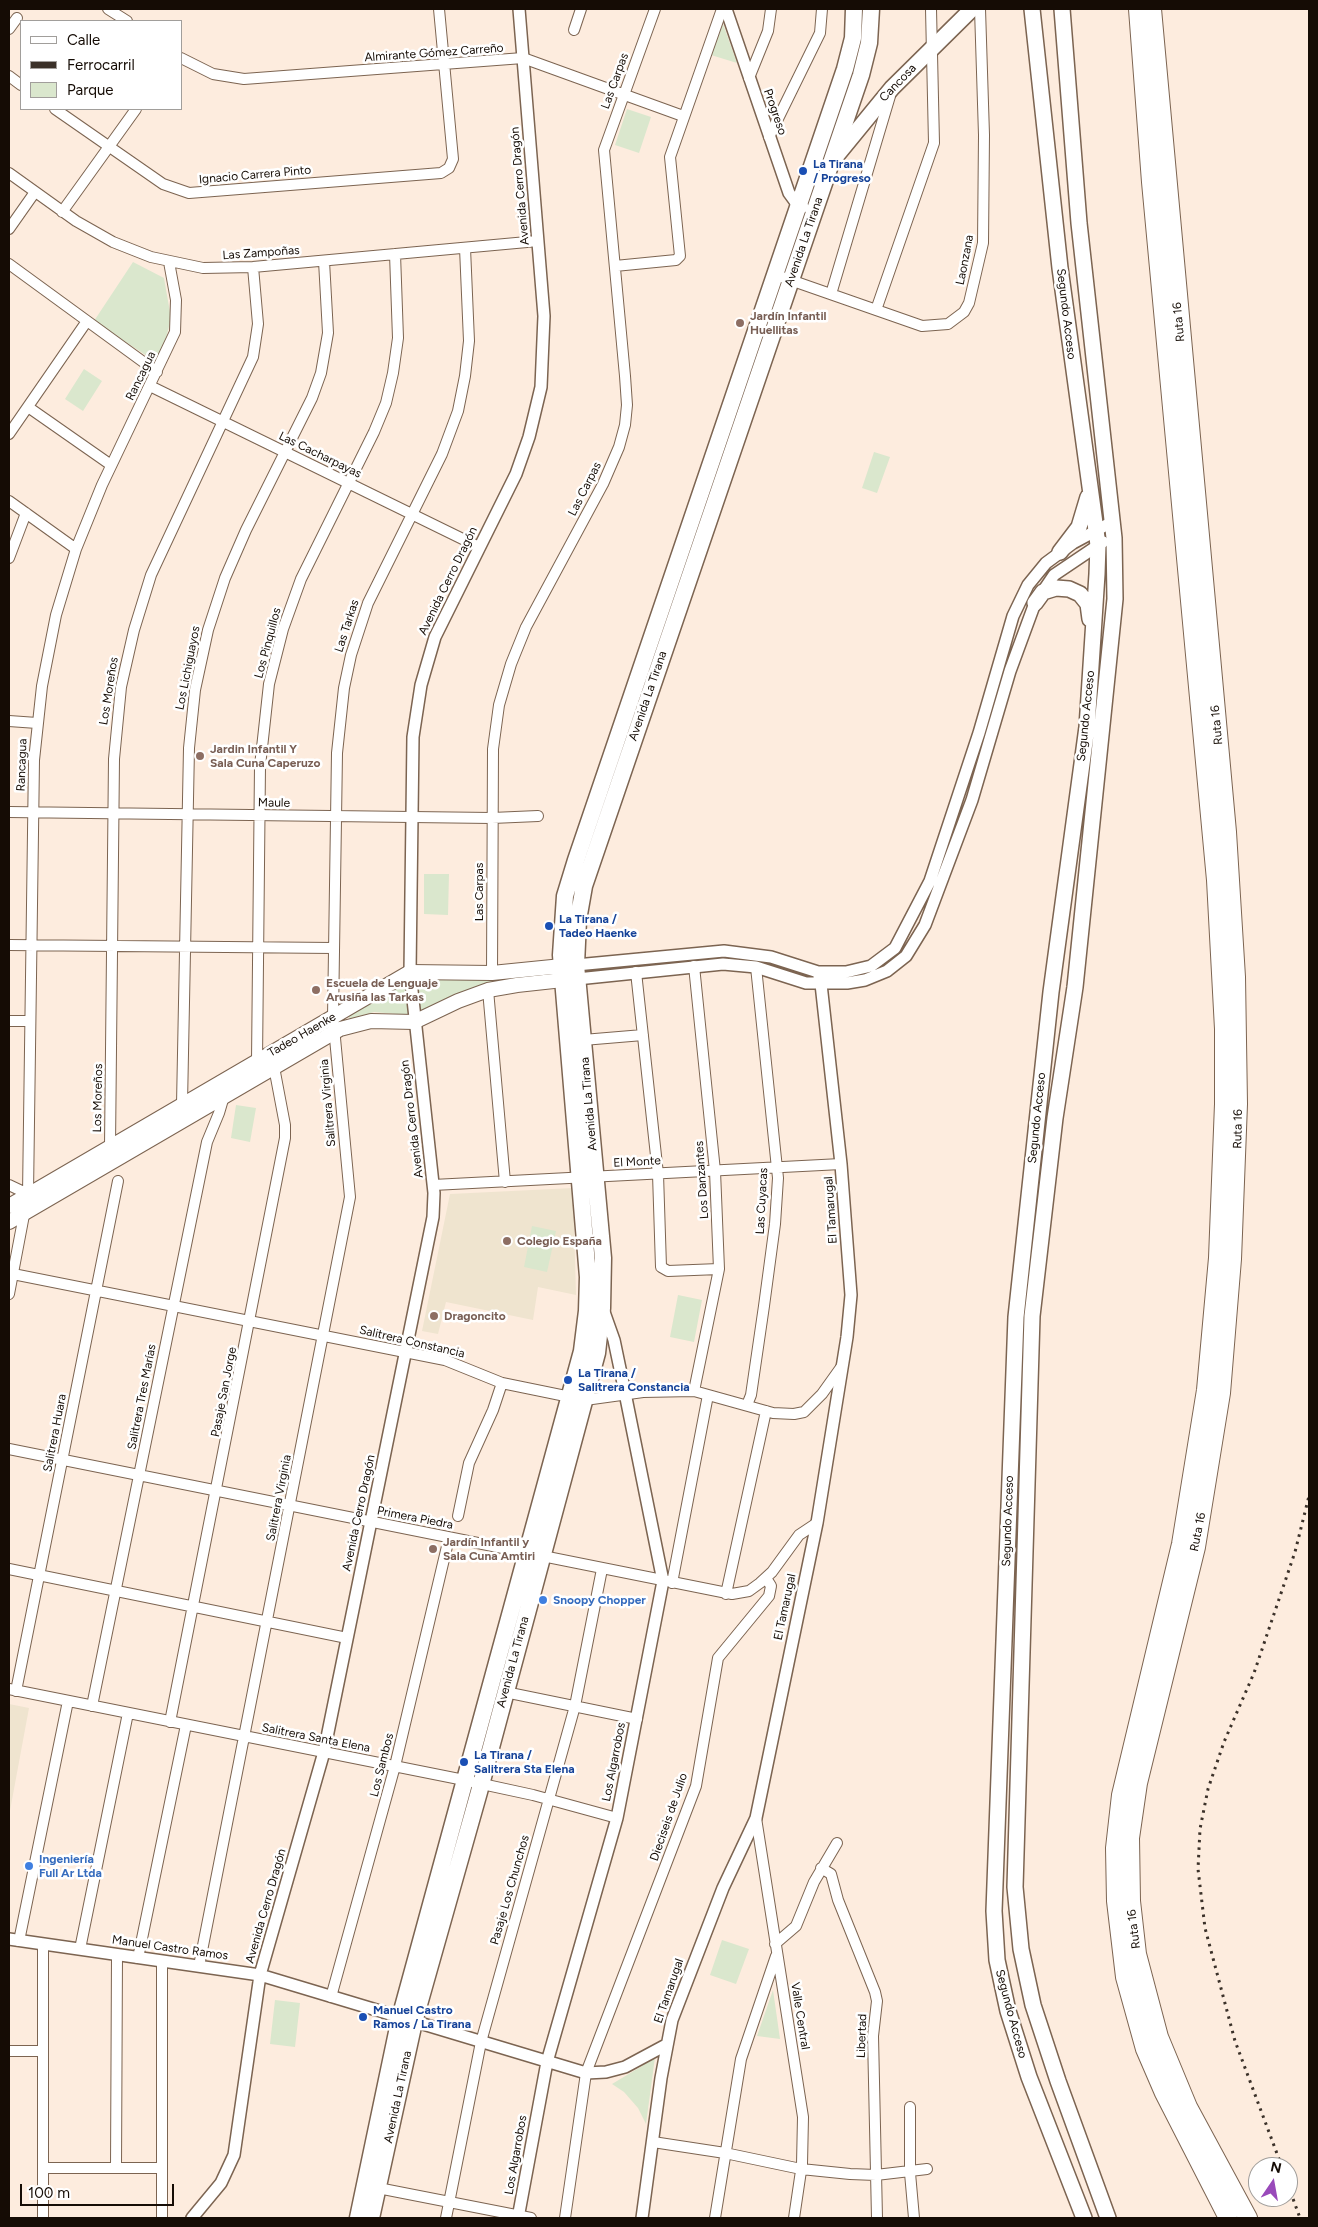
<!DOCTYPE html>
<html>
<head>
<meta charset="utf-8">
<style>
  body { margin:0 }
  #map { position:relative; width:1318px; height:2227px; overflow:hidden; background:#fdecde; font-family:Figtree,sans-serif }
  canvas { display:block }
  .frame { position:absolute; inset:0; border:10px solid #150c05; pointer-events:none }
  .legend { position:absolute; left:20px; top:20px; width:162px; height:90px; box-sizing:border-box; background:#fff; border:1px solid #a19e9b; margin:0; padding:6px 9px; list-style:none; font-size:15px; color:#150c05 }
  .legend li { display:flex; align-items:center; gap:10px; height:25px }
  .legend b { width:25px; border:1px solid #a19e9b }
  .north { position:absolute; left:1248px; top:2157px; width:50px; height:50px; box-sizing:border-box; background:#fff; border:1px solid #a19e9b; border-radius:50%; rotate:12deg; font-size:14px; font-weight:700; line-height:20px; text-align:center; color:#150c05 }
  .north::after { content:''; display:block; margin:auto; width:18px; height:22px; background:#994aba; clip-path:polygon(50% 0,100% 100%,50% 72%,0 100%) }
  .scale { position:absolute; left:20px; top:2184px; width:154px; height:22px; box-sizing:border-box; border:2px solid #150c05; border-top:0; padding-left:6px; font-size:15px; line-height:18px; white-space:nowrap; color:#150c05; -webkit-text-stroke:4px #fff; paint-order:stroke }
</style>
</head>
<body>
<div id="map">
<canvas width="1318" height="2227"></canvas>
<div class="frame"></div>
<ul class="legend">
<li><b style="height:6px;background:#fff"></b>Calle</li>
<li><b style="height:6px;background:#3b3129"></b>Ferrocarril</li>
<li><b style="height:14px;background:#dae7cd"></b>Parque</li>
</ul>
<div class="north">N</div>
<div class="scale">100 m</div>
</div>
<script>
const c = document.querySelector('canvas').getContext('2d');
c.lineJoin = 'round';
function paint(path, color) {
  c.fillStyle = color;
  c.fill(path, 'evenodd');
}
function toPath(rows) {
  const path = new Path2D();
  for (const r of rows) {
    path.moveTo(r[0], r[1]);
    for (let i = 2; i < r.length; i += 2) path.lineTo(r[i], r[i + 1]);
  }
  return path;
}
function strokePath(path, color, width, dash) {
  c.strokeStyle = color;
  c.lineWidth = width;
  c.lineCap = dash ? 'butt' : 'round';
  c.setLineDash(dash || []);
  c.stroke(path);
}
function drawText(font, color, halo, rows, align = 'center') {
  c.font = font + ' Figtree,sans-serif';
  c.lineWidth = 5;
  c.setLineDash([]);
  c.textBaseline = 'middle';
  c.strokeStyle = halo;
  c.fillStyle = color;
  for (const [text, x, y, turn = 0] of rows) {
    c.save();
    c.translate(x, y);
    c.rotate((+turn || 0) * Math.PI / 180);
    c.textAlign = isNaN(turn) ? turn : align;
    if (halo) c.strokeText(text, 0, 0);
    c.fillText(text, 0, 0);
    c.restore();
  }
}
const education = toPath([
  [573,1188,576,1295,538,1287,533,1320,446,1302,438,1334,422,1331,450,1194],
  [9,1704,29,1708,9,1816]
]);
const green = toPath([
  [723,24,737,63,711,55],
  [627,109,651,117,639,153,615,145],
  [133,262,164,278,171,318,165,343,156,362,94,321],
  [84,369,102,381,83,411,65,399],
  [874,452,890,457,877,493,862,488],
  [424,874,449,874,448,915,424,914],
  [552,971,553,977,419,1012,416,978,449,979],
  [404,981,408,1015,374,1012,350,1019,348,1016],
  [236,1105,256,1108,250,1142,231,1138],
  [532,1226,556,1231,547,1272,524,1267],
  [678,1295,702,1300,694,1342,670,1337],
  [722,1940,749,1949,736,1984,710,1975],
  [773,1990,780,2039,757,2036],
  [275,2000,300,2003,295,2047,270,2044],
  [656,2050,646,2124,638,2108,624,2092,612,2084,642,2066]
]);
const minor = toPath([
  [108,9,127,21],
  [9,29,17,18],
  [574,30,581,9],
  [181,58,213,74,244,79,523,58,683,116],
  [9,76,21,85],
  [749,78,768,31,771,9],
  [55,109,163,184,189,193,441,173,449,168,453,159,439,9],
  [769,137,820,33,822,9],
  [9,173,76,221,113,242,151,257,203,268,253,267,538,241],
  [62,212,136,109],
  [9,229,35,192],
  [9,264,157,372],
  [615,266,676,260,680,256,670,157,722,9],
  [776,275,922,326,948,324,964,312,969,303,983,243,984,135,980,9],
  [831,294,890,96],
  [876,310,934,143,931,9],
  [150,386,479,547],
  [28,407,111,465],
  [9,434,87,321],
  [9,501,76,549],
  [9,558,26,513],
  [9,721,37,723],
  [9,812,492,818,538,816],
  [9,945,334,948],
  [694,966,715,1171,719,1269,694,1391],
  [636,972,658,1174,661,1267,668,1271,719,1269],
  [492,973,493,749,499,705,511,664,526,627,603,484,619,447,625,425,627,405,625,376,604,150,655,9],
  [488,990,505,1182],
  [9,1021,30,1021],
  [583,1040,643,1035],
  [257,1061,260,766,269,684,283,629,301,579,374,432,386,403,393,373,398,338,395,254],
  [182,1104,189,748,195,690,208,630,225,578,246,530,312,398,321,373,328,333,324,261],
  [110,1146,114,759,121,687,134,630,151,575,253,357,258,324,253,267],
  [9,1185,28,1194],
  [433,1185,841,1164],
  [13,1274,445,1360,502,1383,585,1400,643,1392,694,1391,773,1413,794,1414,804,1412,822,1394,842,1366],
  [9,1294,28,1194,34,760,42,686,56,615,76,549,102,485,175,332,176,300,169,262],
  [747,1405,751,1395,764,1306,775,1224,778,1178,756,967],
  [9,1449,732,1594,749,1591,760,1583,772,1572,799,1535,817,1523],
  [458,1516,469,1463,493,1410,502,1383],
  [9,1569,347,1638],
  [672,1583,708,1395],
  [726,1594,766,1411],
  [9,1689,459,1779,533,1795,617,1818],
  [16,1691,118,1181],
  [505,1692,637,1719],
  [92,1706,207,1142,219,1113,224,1096],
  [170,1722,285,1138,285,1125,274,1067],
  [756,1818,803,2117,802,2164,794,2218],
  [821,1868,831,1874,838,1900,875,1992,877,2001,873,2036,877,2218],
  [19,1941,68,1701],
  [775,1944,796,1926,814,1882,837,1843],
  [80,1949,128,1713],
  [138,1958,186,1725],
  [162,1961,162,2218],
  [199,1966,350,1197,333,1017,337,753,344,688,351,655,368,603,442,454,458,411,465,376,469,341,465,248],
  [331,1997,395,1766,449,1538],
  [9,2051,43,2051],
  [910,2107,910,2173,914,2218],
  [653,2142,725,2153,801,2169,850,2174,876,2175,927,2169],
  [43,2168,162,2168],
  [116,2168,117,1955],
  [378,2188,531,2218],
  [43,2218,43,1944],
  [446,2218,481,2042,575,1706,602,1569],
  [565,2218,586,2073,696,1786,718,1658,769,1596,771,1586,766,1578],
  [715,2218,741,2059,776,1956]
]);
const tertiary = toPath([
  [726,9,789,193,797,204,803,207],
  [576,965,724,951,771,957,818,972,821,984,841,1164,851,1295,847,1337,817,1523,756,1818,723,1888,672,2020,661,2078,642,2218],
  [818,972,846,972,871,966,895,948,930,881,979,733,1013,616,1028,585,1046,563,1073,543,1112,522],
  [577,979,723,964,756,967,806,983,847,983,865,980,887,971,906,956,925,925,972,800,1010,671,1035,603,1054,575,1103,542],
  [9,1939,260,1975,586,2073,606,2072,625,2067,666,2045],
  [192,2218,221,2183,234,2155,260,1975,324,1752,433,1217,434,1193,410,972,413,737,421,685,435,637,516,474,529,437,541,387,544,316,519,9],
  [518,2218,547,2062,617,1818,663,1581,623,1383,614,1340,603,1309]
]);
const secondary = toPath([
  [9,1206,410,972,492,973,572,965],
  [9,1222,340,1029,371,1021,414,1022,458,1001,488,990,517,985,572,979]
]);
const primary = toPath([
  [1032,9,1060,268,1098,545,1097,574,1087,727,1051,992,1016,1317,994,1911,997,1960,1008,2011,1029,2077,1084,2218],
  [1062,9,1079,223,1114,538,1115,599,1075,987,1055,1118,1032,1316,1015,1887,1021,1949,1033,2005,1058,2081,1108,2218],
  [833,160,892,88,972,9],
  [1060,552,1079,527,1088,497],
  [1035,603,1043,592,1056,588,1069,589,1080,594,1088,604,1090,619]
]);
const trunk = toPath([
  [358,2218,400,2018,582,1351,587,1311,588,1277,561,955,565,896,576,860,845,69,853,38,854,9],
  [371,2218,414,2022,479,1792,597,1353,602,1308,603,1258,576,965,578,920,584,886,861,75,869,43,871,9]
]);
const motorway = toPath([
  [1138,9,1151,182,1216,880,1224,1029,1224,1104,1218,1258,1206,1390,1181,1544,1121,1795,1115,1848,1116,1901,1125,1977,1145,2049,1164,2093,1228,2218],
  [1152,9,1227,832,1236,977,1238,1104,1232,1259,1221,1393,1196,1547,1138,1783,1130,1838,1131,1901,1137,1954,1159,2037,1188,2107,1248,2218]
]);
const rail = toPath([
  [1282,2167,1235,2041,1205,1928,1198,1869,1200,1829,1208,1789,1224,1742,1254,1673,1295,1552,1309,1496],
  [1288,2185,1300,2218]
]);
const markers = [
  [803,171,5,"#1a4fb4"],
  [740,323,5,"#8d6e63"],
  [200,756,5,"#8d6e63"],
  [549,926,5,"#1a4fb4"],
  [316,990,5,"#8d6e63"],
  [507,1241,5,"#8d6e63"],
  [434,1316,5,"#8d6e63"],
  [568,1380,5,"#1a4fb4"],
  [433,1549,5,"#8d6e63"],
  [543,1600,5,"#3f7fe0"],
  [464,1762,5,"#1a4fb4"],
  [29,1866,5,"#3f7fe0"],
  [363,2017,5,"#1a4fb4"]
];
const streetNames = [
  ["Almirante Gómez Carreño",434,53,-4],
  ["Las Carpas",615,81,-70],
  ["Cancosa",898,83,-46],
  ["Progreso",775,112,71],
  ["Ignacio Carrera Pinto",255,175,-5],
  ["Avenida Cerro Dragón",520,186,-95],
  ["Avenida La Tirana",804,242,-71],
  ["Las Zampoñas",261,253,-4],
  ["Laonzana",965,260,-79],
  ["Segundo Acceso",1066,314,83],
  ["Ruta 16",1179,322,-95],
  ["Rancagua",141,376,-64],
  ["Las Cacharpayas",320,455,26],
  ["Las Carpas",585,489,-63],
  ["Avenida Cerro Dragón",448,581,-64],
  ["Las Tarkas",347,626,-72],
  ["Los Pinquillos",268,643,-75],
  ["Los Lichiguayos",188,668,-79],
  ["Los Moreños",109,691,-81],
  ["Avenida La Tirana",648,696,-71],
  ["Segundo Acceso",1086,716,-84],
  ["Ruta 16",1217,725,-95],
  ["Rancagua",22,765,-88],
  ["Maule",274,803,1],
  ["Las Carpas",479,892,-90],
  ["Tadeo Haenke",302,1035,-30],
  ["Los Moreños",98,1098,-89],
  ["Salitrera Virginia",328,1103,-95],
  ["Avenida La Tirana",589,1104,-95],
  ["Segundo Acceso",1037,1118,-84],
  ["Avenida Cerro Dragón",412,1119,-97],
  ["Ruta 16",1238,1129,-89],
  ["El Monte",637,1162,-3],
  ["Los Danzantes",702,1180,-94],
  ["Las Cuyacas",762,1201,-87],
  ["El Tamarugal",831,1210,-94],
  ["Salitrera Constancia",412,1342,13],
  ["Pasaje San Jorge",224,1392,-79],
  ["Salitrera Tres Marías",142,1397,-79],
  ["Salitrera Huara",55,1433,-79],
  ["Salitrera Virginia",279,1498,-79],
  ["Avenida Cerro Dragón",359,1513,-78],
  ["Primera Piedra",415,1518,11],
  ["Segundo Acceso",1008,1521,-88],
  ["Ruta 16",1198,1532,-79],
  ["El Tamarugal",785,1607,-78],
  ["Avenida La Tirana",513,1662,-75],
  ["Salitrera Santa Elena",316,1738,11],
  ["Los Algarrobos",614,1762,-79],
  ["Los Sambos",382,1765,-76],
  ["Dieciseis de Julio",669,1817,-71],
  ["Pasaje Los Chunchos",510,1890,-74],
  ["Avenida Cerro Dragón",266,1906,-74],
  ["Ruta 16",1134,1929,-97],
  ["Manuel Castro Ramos",170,1948,8],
  ["El Tamarugal",669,1991,-71],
  ["Segundo Acceso",1011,2014,75],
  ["Valle Central",800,2016,81],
  ["Libertad",862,2036,-88],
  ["Avenida La Tirana",398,2097,-78],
  ["Los Algarrobos",516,2155,-80]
];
const transitNames = [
  ["La Tirana",813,164],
  ["/ Progreso",813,178],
  ["La Tirana /",559,919],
  ["Tadeo Haenke",559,933],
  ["La Tirana /",578,1373],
  ["Salitrera Constancia",578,1387],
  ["La Tirana /",474,1755],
  ["Salitrera Sta Elena",474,1769],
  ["Manuel Castro",373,2010],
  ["Ramos / La Tirana",373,2024]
];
const educationNames = [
  ["Jardín Infantil",750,316],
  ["Huellitas",750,330],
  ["Jardin Infantil Y",210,749],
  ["Sala Cuna Caperuzo",210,763],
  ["Escuela de Lenguaje",326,983],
  ["Arusiña las Tarkas",326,997],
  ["Colegio España",517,1241],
  ["Dragoncito",444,1316],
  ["Jardín Infantil y",443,1542],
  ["Sala Cuna Amtiri",443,1556]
];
const shopNames = [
  ["Snoopy Chopper",553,1600],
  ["Ingeniería",39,1859],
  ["Full Ar Ltda",39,1873]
];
paint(education, '#efe4cf');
paint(green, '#dae7cd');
strokePath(minor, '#7c6451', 12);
strokePath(tertiary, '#7c6451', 14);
strokePath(secondary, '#7c6451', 16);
strokePath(primary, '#7c6451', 18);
strokePath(trunk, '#7c6451', 19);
strokePath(motorway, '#7c6451', 20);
strokePath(minor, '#fff', 10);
strokePath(tertiary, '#fff', 11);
strokePath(secondary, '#fff', 14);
strokePath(primary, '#fff', 15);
strokePath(trunk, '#fff', 16);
strokePath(motorway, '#fff', 18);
strokePath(rail, '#3b3129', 3, [2.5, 5]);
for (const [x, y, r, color] of markers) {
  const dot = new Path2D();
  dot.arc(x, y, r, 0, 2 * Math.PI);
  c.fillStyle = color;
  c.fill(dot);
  strokePath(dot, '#fff', 2);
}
drawText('12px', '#150c05', '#fff', streetNames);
drawText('bold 12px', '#164399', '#fff', transitNames, 'left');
drawText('bold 12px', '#785e54', '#fff', educationNames, 'left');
drawText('bold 12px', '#366cbe', '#fff', shopNames, 'left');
</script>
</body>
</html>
